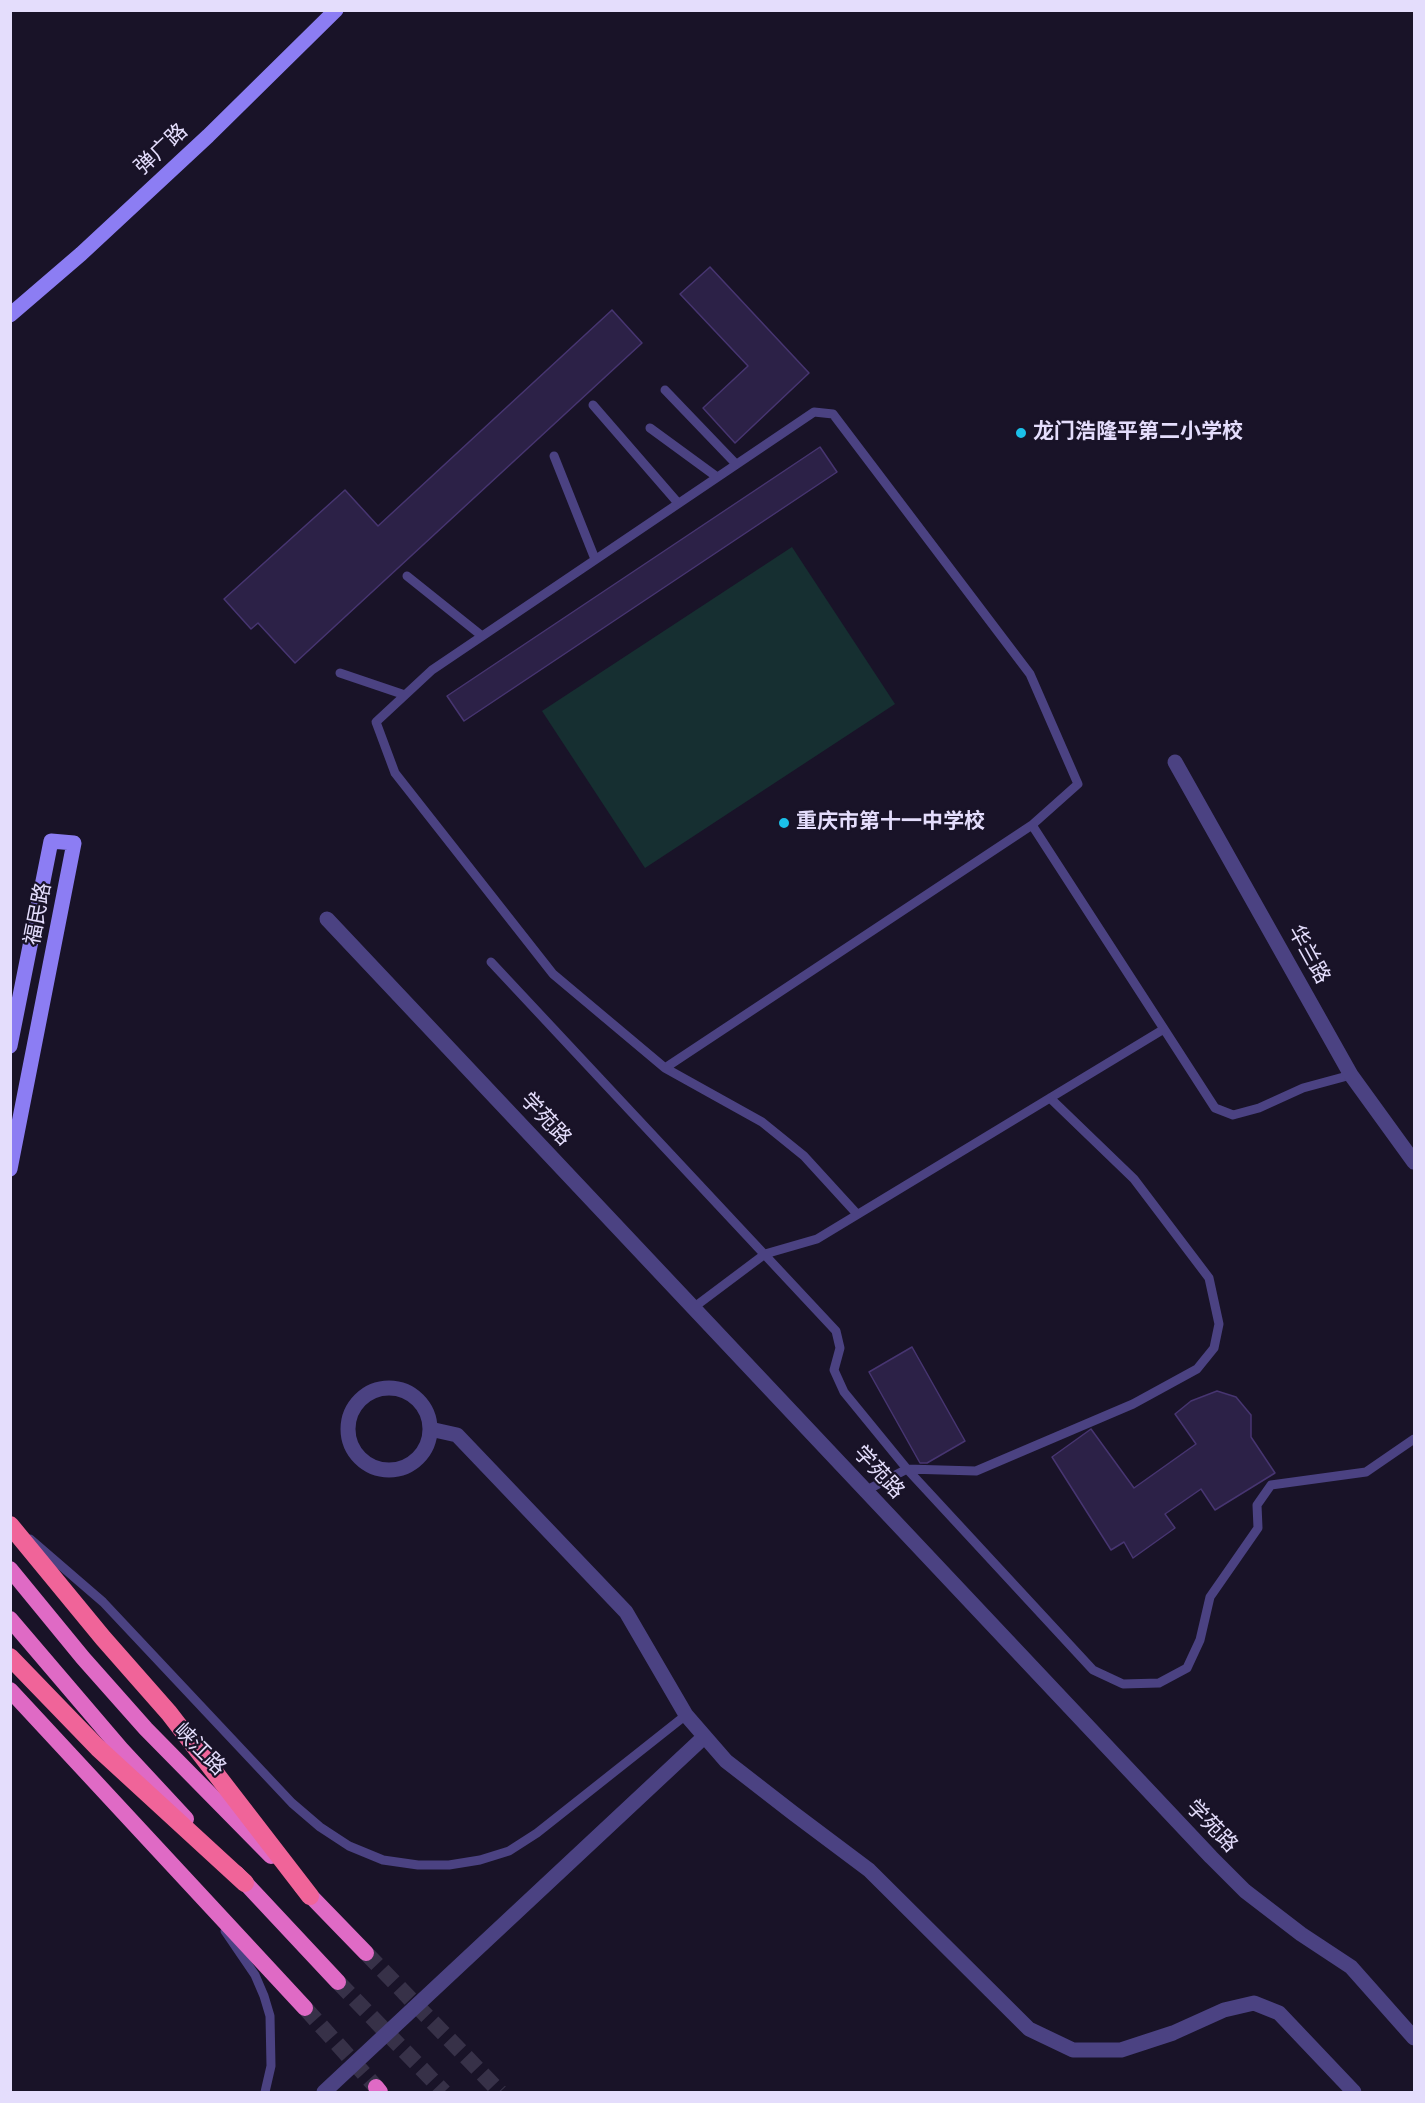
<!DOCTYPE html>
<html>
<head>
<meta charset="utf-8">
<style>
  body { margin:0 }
  #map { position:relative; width:1425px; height:2103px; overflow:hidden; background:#191328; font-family:Poppins,sans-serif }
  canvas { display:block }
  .frame { position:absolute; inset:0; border:12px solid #e4ddfc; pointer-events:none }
</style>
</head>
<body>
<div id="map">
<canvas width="1425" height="2103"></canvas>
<div class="frame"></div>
</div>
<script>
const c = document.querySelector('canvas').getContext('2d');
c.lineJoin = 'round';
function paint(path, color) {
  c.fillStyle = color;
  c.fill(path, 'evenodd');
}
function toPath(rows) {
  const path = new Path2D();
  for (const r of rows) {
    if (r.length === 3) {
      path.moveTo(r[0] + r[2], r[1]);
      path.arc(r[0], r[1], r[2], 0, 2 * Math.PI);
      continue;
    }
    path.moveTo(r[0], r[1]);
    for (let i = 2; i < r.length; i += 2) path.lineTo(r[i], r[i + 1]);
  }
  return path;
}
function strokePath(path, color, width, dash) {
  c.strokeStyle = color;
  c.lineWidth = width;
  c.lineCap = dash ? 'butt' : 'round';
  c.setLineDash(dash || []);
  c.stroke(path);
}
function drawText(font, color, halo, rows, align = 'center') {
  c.font = font + ' Poppins,"Noto Sans SC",sans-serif';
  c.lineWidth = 4.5;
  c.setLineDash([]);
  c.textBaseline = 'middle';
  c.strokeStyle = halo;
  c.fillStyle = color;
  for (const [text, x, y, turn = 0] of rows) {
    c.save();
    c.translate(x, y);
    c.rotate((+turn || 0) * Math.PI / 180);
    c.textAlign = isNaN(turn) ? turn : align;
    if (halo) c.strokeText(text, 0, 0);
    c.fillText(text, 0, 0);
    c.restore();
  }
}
const green = toPath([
  [792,547,895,704,645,868,542,711]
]);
const building = toPath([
  [710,267,809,373,735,443,703,408,748,366,680,294,710,267],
  [612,310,642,343,295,663,258,623,251,629,224,599,345,490,378,526,612,310],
  [820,447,837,472,464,721,447,696,820,447],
  [912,1347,965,1441,927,1463,920,1463,869,1372,912,1347],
  [1217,1391,1236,1397,1251,1415,1251,1437,1275,1473,1215,1510,1201,1489,1165,1514,1175,1528,1133,1558,1124,1542,1111,1550,1052,1457,1091,1429,1134,1488,1196,1444,1175,1414,1191,1401,1217,1391]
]);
const trunkTunnel = toPath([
  [366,1953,500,2092],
  [338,1982,444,2092],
  [305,2008,376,2087]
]);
const service = toPath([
  [665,390,736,464],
  [593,405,678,503],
  [650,428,717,477],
  [554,456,595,559],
  [407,576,482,636],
  [340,673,405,695],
  [491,962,836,1331,840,1348,834,1370,844,1392,907,1469,976,1471,1133,1404,1197,1369,1214,1348,1219,1324,1209,1278,1134,1179,1050,1098],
  [665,1068,553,974,395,773,376,722,432,670,814,412,833,414,1030,674,1078,784,1032,825],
  [857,1214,804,1156,762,1122,665,1068,1032,825,1164,1029],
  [693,1308,765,1254,817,1239,1164,1029,1215,1108,1233,1115,1259,1108,1303,1088,1351,1075],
  [865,1491,907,1469,1093,1670,1123,1684,1159,1683,1187,1668,1200,1640,1210,1597,1258,1528,1257,1505,1271,1485,1366,1472,1414,1439],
  [30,1539,103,1602,292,1803,320,1827,349,1846,383,1860,418,1865,449,1865,480,1860,509,1851,537,1833,686,1715],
  [225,1931,255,1975,264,1996,270,2016,271,2066,265,2092]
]);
const minor = toPath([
  [1175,762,1351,1075,1414,1162],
  [389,1429,41],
  [430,1429,457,1435,626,1612,686,1715,726,1761,793,1813,869,1870,1029,2029,1073,2050,1121,2050,1173,2033,1224,2010,1254,2003,1279,2013,1354,2092],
  [324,2092,704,1737]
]);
const tertiary = toPath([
  [327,919,1211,1857,1245,1891,1301,1934,1351,1967,1414,2038]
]);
const secondary = toPath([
  [10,315,81,254,208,136,336,10],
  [10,1046,51,841,74,843,10,1169]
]);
const trunk = toPath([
  [10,1569,83,1658,146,1729,271,1856],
  [10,1619,121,1749,186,1819],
  [10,1690,305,2008],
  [236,1873,338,1982],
  [302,1887,366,1953],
  [376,2087,380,2092]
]);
const motorway = toPath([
  [10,1525,103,1638,169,1713,310,1896],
  [10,1657,98,1748,245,1883]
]);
const markers = [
  [1021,433,6,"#1bc0e9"],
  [784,823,6,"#1bc0e9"]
];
const streetNames = [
  ["弹广路",162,150,-43],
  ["福民路",39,914,-79],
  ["华兰路",1308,955,61],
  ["学苑路",545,1120,47],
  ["学苑路",878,1473,47],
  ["峡江路",199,1750,45],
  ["学苑路",1211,1827,46]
];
const poiNames = [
  ["龙门浩隆平第二小学校",1033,433],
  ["重庆市第十一中学校",796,823]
];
paint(green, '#162f31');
paint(building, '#2c2147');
strokePath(building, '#473571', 1.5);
strokePath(trunkTunnel, '#373148', 16, [16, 8]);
strokePath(service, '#4b4282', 9);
strokePath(minor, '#4b4282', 15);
strokePath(tertiary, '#4b4282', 15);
strokePath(secondary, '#8c7df3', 15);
strokePath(trunk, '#df6ac5', 16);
strokePath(motorway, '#f06499', 18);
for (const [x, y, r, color] of markers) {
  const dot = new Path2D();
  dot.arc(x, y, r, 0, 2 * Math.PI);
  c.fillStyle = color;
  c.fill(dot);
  strokePath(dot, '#191328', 2);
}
drawText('21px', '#e4ddfc', '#191328', streetNames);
drawText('bold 21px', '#e4ddfc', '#191328', poiNames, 'left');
</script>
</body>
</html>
